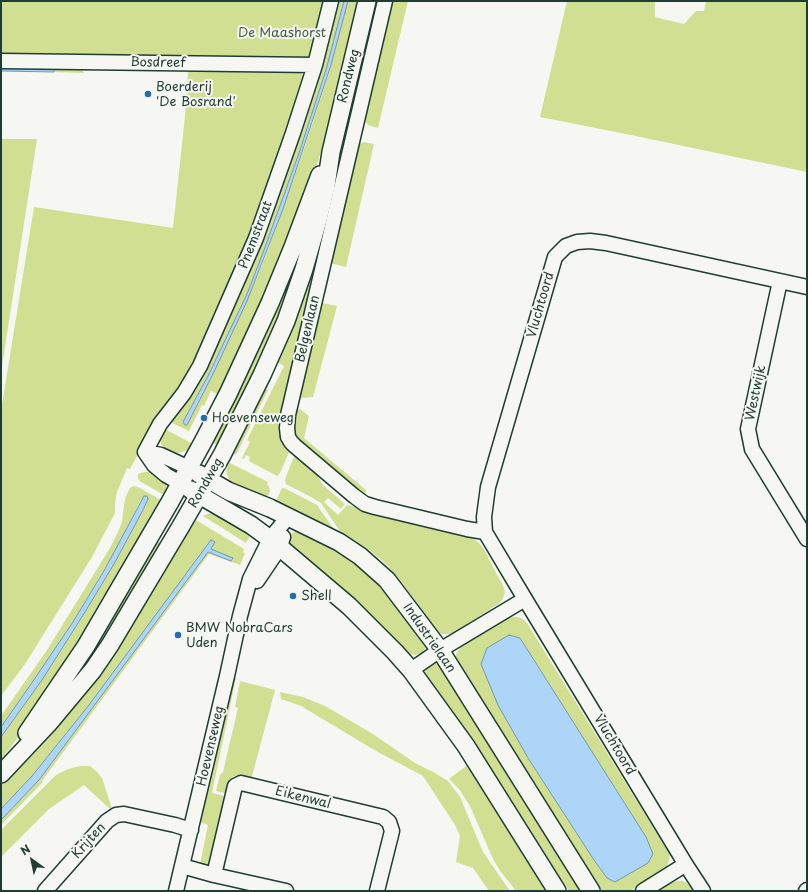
<!DOCTYPE html>
<html>
<head>
<meta charset="utf-8">
<style>
  body { margin:0 }
  #map { position:relative; width:808px; height:892px; overflow:hidden; background:#f6f6f2; font-family:"Playpen Sans",sans-serif }
  canvas { display:block }
  .frame { position:absolute; inset:0; border:2px solid #1f3d34; pointer-events:none }
  .north { position:absolute; left:12px; top:840px; width:40px; height:40px; -webkit-text-stroke:3px #f6f6f2; paint-order:stroke; rotate:327deg; font-size:11px; font-weight:700; line-height:16px; text-align:center; color:#1f3d34 }
  .north::after { content:''; display:block; margin:auto; width:14px; height:18px; background:#1f3d34; clip-path:polygon(50% 0,100% 100%,50% 72%,0 100%) }
</style>
</head>
<body>
<div id="map">
<canvas width="808" height="892"></canvas>
<div class="frame"></div>
<div class="north">N</div>
</div>
<script>
const c = document.querySelector('canvas').getContext('2d');
c.lineJoin = 'round';
function paint(path, color) {
  c.fillStyle = color;
  c.fill(path, 'evenodd');
}
function toPath(rows) {
  const path = new Path2D();
  for (const r of rows) {
    path.moveTo(r[0], r[1]);
    for (let i = 2; i < r.length; i += 2) path.lineTo(r[i], r[i + 1]);
  }
  return path;
}
function strokePath(path, color, width, dash) {
  c.strokeStyle = color;
  c.lineWidth = width;
  c.lineCap = dash ? 'butt' : 'round';
  c.setLineDash(dash || []);
  c.stroke(path);
}
function drawText(font, color, halo, rows, align = 'center') {
  c.font = font + ' "Playpen Sans",sans-serif';
  c.lineWidth = 4;
  c.setLineDash([]);
  c.textBaseline = 'middle';
  c.strokeStyle = halo;
  c.fillStyle = color;
  for (const [text, x, y, turn = 0] of rows) {
    c.save();
    c.translate(x, y);
    c.rotate((+turn || 0) * Math.PI / 180);
    c.textAlign = isNaN(turn) ? turn : align;
    if (halo) c.strokeText(text, 0, 0);
    c.fillText(text, 0, 0);
    c.restore();
  }
}
const green = toPath([
  [1,1,361,1,325,138,308,195,255,316,217,394,211,391,204,406,202,405,189,431,172,423,171,421,185,399,317,67,78,66,82,70,84,73,54,72,54,69,1,68],
  [327,67,331,67,306,143,283,209,261,268,214,372,187,425,185,425,183,422,209,374,247,294,264,250,299,153],
  [374,1,380,1,313,288,290,450,280,473,277,476,249,461,250,457,246,455,244,459,242,458,250,442,247,440,284,366,277,362],
  [390,1,408,1,378,128,368,125,364,120],
  [567,1,655,1,655,17,684,24,696,11,704,11,706,1,807,1,807,172,631,135,540,117],
  [185,69,300,72,304,76,305,80,271,187,197,365,155,423,130,469,127,468,117,492,115,502,115,513,92,557,25,664,1,696,1,411,34,207,173,228,185,116,188,72,185,71],
  [1,139,37,139,1,373],
  [364,142,374,144,346,267,330,263,359,144],
  [313,207,302,264,221,447,213,443,239,393,273,320,297,258],
  [320,303,322,303,337,306,313,397,301,398,298,397],
  [265,389,268,390,236,455,229,451,242,423],
  [300,409,309,416,304,438,366,490,365,496,303,446,294,435,294,411],
  [163,428,191,443,189,448,185,451,179,453,174,453,168,452,164,448,161,444,160,438],
  [295,454,314,470,323,485,345,504,341,509,328,498,324,502,338,515,347,505,465,535,473,538,479,543,484,549,496,573,502,583,505,592,502,601,498,604,453,633,448,634,443,634,438,633,434,630,415,600,403,584,387,565,372,552,339,530,321,503,311,497,286,484,285,479],
  [226,461,268,482,267,485,269,486,270,492,266,499,235,486,230,481,227,475,226,468],
  [144,472,151,472,163,478,166,483,167,490,166,496,141,482,138,479,138,474],
  [134,486,138,487,166,503,42,706,1,760,1,737,42,680,85,612,114,564,143,510,148,499,147,496,146,496,141,500,115,551,73,622,31,684,1,727,1,716,47,650,110,548,118,532,122,522,124,505,126,496,130,488],
  [282,488,284,488,317,505,333,528,333,530,275,503],
  [210,513,220,514,252,531,246,543,203,516],
  [196,520,244,549,243,552,245,553,240,565,209,554,42,781,43,782,1,825,1,820,39,780,208,552,231,561,232,558,210,549,211,540,89,705,32,776,1,809,1,786,101,670,140,612],
  [301,530,361,564,381,583,427,646,422,653,415,655,407,653,384,628,372,624,289,545,289,537,291,534,294,532],
  [153,539,161,543,86,670,43,724],
  [513,617,518,617,523,619,527,623,670,855,667,867,630,891,597,891,456,664,455,658,457,653,459,649,463,645,508,618],
  [520,638,646,837,653,854,615,882,607,878,594,860,528,758,498,705],
  [435,664,439,664,584,891,569,891,563,882,554,878,424,677,424,673,428,667,432,665],
  [231,678,236,678,212,793,228,797,212,863,208,867,200,865,208,825,197,821],
  [240,681,275,690,251,780,233,776,229,794,216,791,220,775,223,772,238,708,235,707],
  [280,692,303,697,325,706,373,734,415,763,433,772,448,781,460,797,483,852,510,891,489,891,473,868,456,862,460,836,455,825,423,776,376,751,301,706,281,699],
  [470,763,551,891,516,891,501,872,493,859,470,806,459,789,449,779],
  [80,766,90,766,97,772,102,778,112,809,110,809,84,785,49,809,1,857,1,830,56,775,68,769],
  [677,881,683,881,688,884,695,891,657,891,671,883]
]);
const water = toPath([
  [344,1,348,1,331,65,283,209,247,301,214,372,187,425,185,425,183,422,209,374,247,294,264,250,299,153,326,70,344,1],
  [1,68,54,69,54,72,1,71,1,68],
  [144,496,147,496,148,499,143,510,114,564,85,612,42,680,1,737,1,727,31,684,73,622,105,569,144,496],
  [211,540,215,542,211,549,233,558,231,561,208,552,39,780,1,820,1,809,32,776,89,705,211,540],
  [509,635,520,638,646,837,653,854,648,863,615,882,607,878,594,860,528,758,498,705,481,664,487,648,509,635]
]);
const minor = toPath([
  [385,1,288,415,287,428,288,437,291,442,295,446,354,496,365,504,375,507,467,529,485,532],
  [1,61,315,65],
  [780,281,748,429,752,449,807,539],
  [145,452,160,424,184,393,200,366,256,238,293,133,315,65,331,1],
  [145,452,154,465,166,475,180,483],
  [145,452,161,455,189,468],
  [257,581,280,547,283,537],
  [411,670,440,650,525,599],
  [182,866,214,875,286,891],
  [214,875,235,786,241,783,383,817,389,822,392,831,377,891],
  [45,891,107,821,116,815,124,814,175,825,191,830],
  [176,891,227,676,240,616,250,579,270,539,288,517],
  [643,891,683,866,686,865],
  [703,891,686,865,525,599,485,532,484,517,488,487,555,257,566,246,577,242,590,241,606,243,807,287],
  [806,891,807,890]
]);
const major = toPath([
  [199,474,228,491,270,508,339,542,360,556,387,580,440,650,591,891],
  [191,490,251,525,270,539,349,606,395,652,411,670,466,746,557,891],
  [27,733,86,646,170,502,204,440,228,394,270,303,293,247,320,175],
  [1,774,48,724,93,670,110,645,181,526,222,455,262,375,286,321,304,269,318,220,326,186,331,152,367,1]
]);
const markers = [
  [148,94,4,"#1f6fb2"],
  [204,418,4,"#1f6fb2"],
  [293,596,4,"#1f6fb2"],
  [178,635,4,"#1f6fb2"]
];
const parkNames = [
  ["De Maashorst",282,33]
];
const streetNames = [
  ["Bosdreef",158,63,1],
  ["Rondweg",349,76,-76],
  ["Pnemstraat",256,235,-69],
  ["Vluchtoord",541,305,-74],
  ["Belgenlaan",308,329,-77],
  ["Westwijk",756,393,-78],
  ["Rondweg",206,483,-60],
  ["Industrielaan",429,638,55],
  ["Vluchtoord",614,745,59],
  ["Hoevenseweg",211,746,-77],
  ["Eikenwal",303,798,14],
  ["Krijten",89,841,-48]
];
const poiNames = [
  ["Boerderij",156,87],
  ["'De Bosrand'",156,102],
  ["Hoevenseweg",212,418],
  ["Shell",301,596],
  ["BMW NobraCars",186,628],
  ["Uden",186,643]
];
paint(green, '#d1df92');
paint(water, '#acd5f7');
strokePath(water, '#7498a9', 1);
strokePath(minor, '#1f3d34', 17);
strokePath(major, '#1f3d34', 20);
strokePath(minor, '#f6f6f2', 14);
strokePath(major, '#f6f6f2', 17);
for (const [x, y, r, color] of markers) {
  const dot = new Path2D();
  dot.arc(x, y, r, 0, 2 * Math.PI);
  c.fillStyle = color;
  c.fill(dot);
  strokePath(dot, '#f6f6f2', 1.5);
}
drawText('13px', '#435d47', '#f6f6f2', parkNames);
drawText('13px', '#1f3d34', '#f6f6f2', streetNames);
drawText('13px', '#1f3d34', '#f6f6f2', poiNames, 'left');
</script>
</body>
</html>
